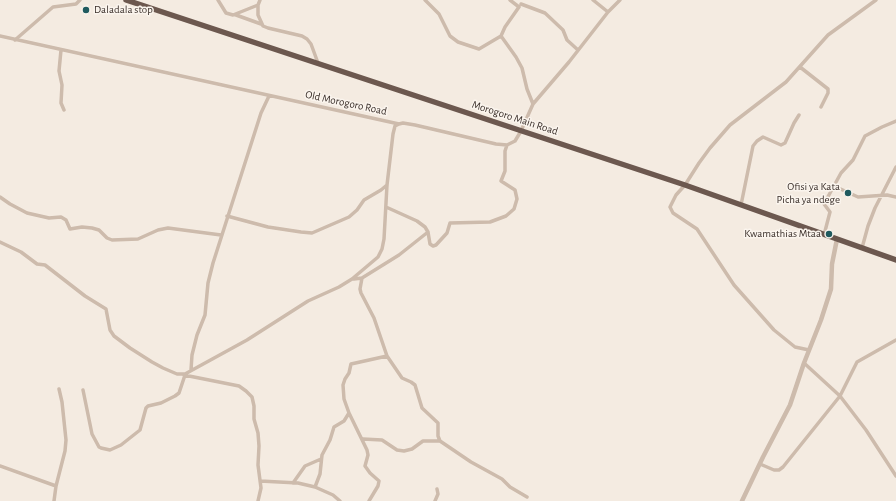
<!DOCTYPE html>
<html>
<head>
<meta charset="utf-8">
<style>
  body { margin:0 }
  canvas { display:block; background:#f4ebe1 }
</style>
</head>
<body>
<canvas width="896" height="501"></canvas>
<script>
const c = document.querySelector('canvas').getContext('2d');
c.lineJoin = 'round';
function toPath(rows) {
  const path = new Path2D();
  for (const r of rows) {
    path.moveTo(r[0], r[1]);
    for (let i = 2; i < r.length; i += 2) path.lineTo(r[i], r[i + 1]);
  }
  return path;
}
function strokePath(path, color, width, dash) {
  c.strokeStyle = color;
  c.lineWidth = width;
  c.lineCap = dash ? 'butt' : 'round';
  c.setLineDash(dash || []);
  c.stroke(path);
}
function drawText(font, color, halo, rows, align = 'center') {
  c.font = font + ' "Alegreya Sans",sans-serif';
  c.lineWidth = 3;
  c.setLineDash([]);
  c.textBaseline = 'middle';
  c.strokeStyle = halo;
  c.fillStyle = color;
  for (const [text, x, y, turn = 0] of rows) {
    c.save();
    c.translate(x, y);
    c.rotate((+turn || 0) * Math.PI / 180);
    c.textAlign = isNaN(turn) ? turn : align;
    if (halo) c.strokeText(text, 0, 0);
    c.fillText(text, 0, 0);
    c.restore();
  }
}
const minor = toPath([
  [218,0,226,13,233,15,258,5],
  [260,0,258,5,258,15,263,26,268,28,302,36,307,39,311,44,318,63],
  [425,0,439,14,450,36,458,42,479,49,501,36],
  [510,0,519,7,505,27,501,36,516,57,522,68,527,89,533,104],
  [593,0,608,12],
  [521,4,545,13,563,30,567,40,578,50],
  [236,15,261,24],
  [0,36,399,124,403,123,415,125,496,144,507,145,515,141,521,131,533,104,569,62,608,12,620,0],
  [15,40,53,7,76,4,80,0],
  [61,50,59,71,62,85,61,103,64,110],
  [800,67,828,89,828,93,821,107],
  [834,186,858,197,887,195,896,197],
  [0,197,10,204,27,213,49,218,61,217,66,220,70,229,82,227,92,228,99,230,107,238,112,240,138,239,158,230,168,228,221,235],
  [741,205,753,146,757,141,763,137,781,145,785,143,794,123,799,115],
  [386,207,417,221,425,227,428,232,430,244,433,246,436,245,447,233,450,223,490,222,506,216,514,209,517,199,515,190,501,181,505,171,505,151,507,145],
  [227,216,268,227,301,232,312,233,349,217,357,210,364,200,381,190,387,185],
  [824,235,830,212,824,204,841,173,853,160,865,136,882,127,896,121],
  [0,242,21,252,37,264,45,265,85,296,106,309,110,330,114,336,130,348,152,362,163,368,177,374,185,374,247,340,308,301,339,287,352,279,378,257,382,249,384,239,387,185,393,134,395,126,399,124],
  [862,248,868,226,875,208,896,167],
  [362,278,360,289,361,293,374,318,387,356,402,378,411,382,415,385,422,408,438,423,438,436,440,441,471,462,502,479,510,487,527,497],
  [354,279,362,278,399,255,428,232],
  [809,350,795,347,774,330,734,285,697,229,673,213,670,207,676,195,685,185,699,163,710,148,730,125,786,82,828,35,876,0],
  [804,363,840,396,866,430,896,476],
  [191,370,192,355,197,335,205,315,208,283,213,263,261,113,269,96],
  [184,375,239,386,246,391,252,397,254,406,254,419,258,433,259,446,258,465,261,488,258,501],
  [83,390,92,434,99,447,101,448,110,450,121,445,140,430,146,408,148,406,161,403,175,396,179,393,185,375],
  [349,413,367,450,368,455,365,466,370,473,379,481,378,486,369,501],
  [363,439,382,440,397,450,404,451,412,449,423,441,440,441],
  [760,464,774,470,779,470,783,467,840,396,857,362,896,340],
  [0,466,56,486],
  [260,481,298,483,315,487,333,495,340,501],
  [293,483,305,466,321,459],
  [315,487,320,474,322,455,330,440,334,427,344,421,349,413,344,399,343,385,345,379,349,373,351,364,387,356],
  [54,501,56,486,65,451,66,440,62,402,59,389],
  [435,501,438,494,437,489]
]);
const tertiary = toPath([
  [742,501,763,457,790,405,804,363,821,320,831,289,832,264,837,239]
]);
const trunk = toPath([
  [126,0,685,185,896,260]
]);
const markers = [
  [86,10,4,"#1f5a5e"],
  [848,193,4,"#1f5a5e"],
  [829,234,4,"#1f5a5e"]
];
const poiNames = [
  ["Daladala stop",94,10,"left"],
  ["Ofisi ya Kata",840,187],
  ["Picha ya ndege",840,200],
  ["Kwamathias Mtaa",821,234]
];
const streetNames = [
  ["Old Morogoro Road",346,103,12],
  ["Morogoro Main Road",515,118,18]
];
strokePath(minor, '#cdbbac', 3.5);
strokePath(tertiary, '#cdbbac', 4.5);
strokePath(trunk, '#6c584f', 5.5);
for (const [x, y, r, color] of markers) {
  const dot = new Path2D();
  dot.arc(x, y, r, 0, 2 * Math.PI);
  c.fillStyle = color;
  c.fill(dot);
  strokePath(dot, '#fbf5ee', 1.5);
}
drawText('11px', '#3b302b', '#fbf5ee', poiNames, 'right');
drawText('11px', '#3b302b', '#fbf5ee', streetNames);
</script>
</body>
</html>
